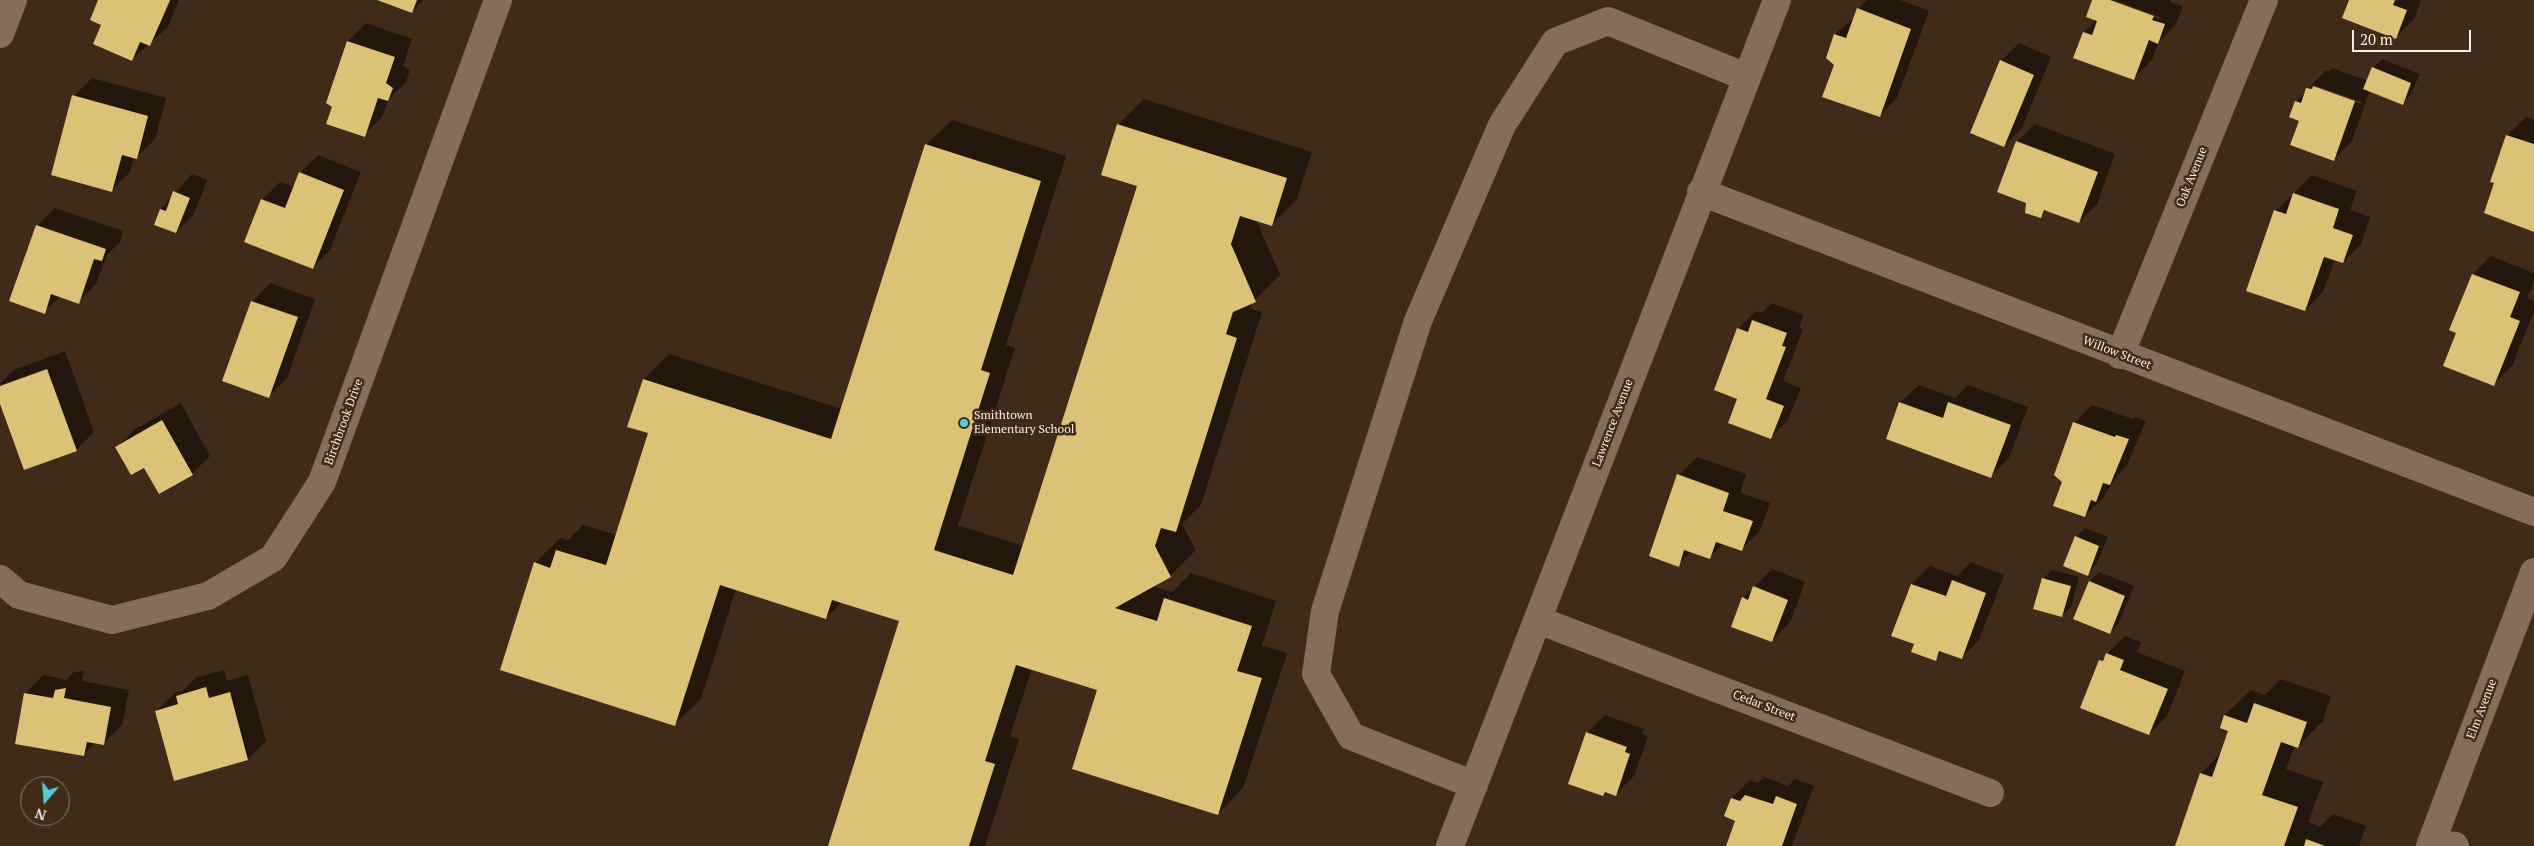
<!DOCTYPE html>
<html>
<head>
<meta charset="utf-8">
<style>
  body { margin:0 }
  #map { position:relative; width:2534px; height:846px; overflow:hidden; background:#3f2b19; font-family:"PT Serif",serif }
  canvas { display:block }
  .north { position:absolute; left:20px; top:776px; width:50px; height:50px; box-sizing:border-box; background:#3f2b19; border:1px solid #8a7869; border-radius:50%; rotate:198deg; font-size:14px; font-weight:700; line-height:20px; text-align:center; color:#faece1 }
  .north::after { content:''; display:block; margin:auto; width:18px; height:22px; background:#54cadc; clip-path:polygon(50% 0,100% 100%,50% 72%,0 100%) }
  .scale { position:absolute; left:2352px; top:30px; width:119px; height:22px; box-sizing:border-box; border:2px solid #faece1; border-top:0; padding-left:6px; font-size:15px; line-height:18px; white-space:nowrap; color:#faece1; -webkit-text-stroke:4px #3f2b19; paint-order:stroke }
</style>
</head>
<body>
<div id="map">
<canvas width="2534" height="846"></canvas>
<div class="north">N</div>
<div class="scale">20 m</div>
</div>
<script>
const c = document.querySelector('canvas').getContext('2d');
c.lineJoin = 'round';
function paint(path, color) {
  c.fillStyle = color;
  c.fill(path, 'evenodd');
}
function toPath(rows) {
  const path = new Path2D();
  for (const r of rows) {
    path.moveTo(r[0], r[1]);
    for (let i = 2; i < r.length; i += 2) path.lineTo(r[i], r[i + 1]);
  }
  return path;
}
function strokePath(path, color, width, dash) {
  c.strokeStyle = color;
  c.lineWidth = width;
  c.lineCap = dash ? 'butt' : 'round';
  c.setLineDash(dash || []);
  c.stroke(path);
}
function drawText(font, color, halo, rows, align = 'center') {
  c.font = font + ' "PT Serif",serif';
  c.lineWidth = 5;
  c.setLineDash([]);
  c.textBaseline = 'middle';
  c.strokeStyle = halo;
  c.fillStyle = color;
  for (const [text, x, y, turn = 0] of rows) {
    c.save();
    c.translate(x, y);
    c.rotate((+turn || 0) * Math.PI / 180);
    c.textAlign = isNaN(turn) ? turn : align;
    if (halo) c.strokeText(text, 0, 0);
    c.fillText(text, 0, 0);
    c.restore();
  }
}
const shadow = toPath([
  [100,0,168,0,158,24,160,24,171,0,179,0,168,27,132,59,103,24],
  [380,0,423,0,412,12],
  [1867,0,1900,0,1929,11,1897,98,1879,116,1827,58,1835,34,1855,17,1858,9],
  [2094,0,2106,0,2159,19,2160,17,2114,0,2170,0,2169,2,2183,6,2176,24,2159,42,2152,60,2134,78,2084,32,2097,20],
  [2349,0,2421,0,2414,19,2396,37],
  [366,23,412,39,403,65,410,70,406,82,389,99,382,117,364,135,328,102,348,41],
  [2019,43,2051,57,2022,128,2004,146,2001,61],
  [2382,59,2420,74,2411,94,2402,104,2370,90,2352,141,2334,159,2300,120,2296,102,2326,70,2329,71,2332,68,2368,81,2373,68],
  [2317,86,2362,102,2361,104,2315,88],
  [92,78,166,98,155,139,137,157,134,157,130,172,112,190,74,96],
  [1144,99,1312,152,1297,199,1272,224,1256,219,1280,275,1253,302,1250,308,1262,312,1201,505,1182,524,1196,550,1170,576,1152,586,1172,592,1191,573,1276,601,1262,645,1287,653,1243,788,1218,814,1099,690,1032,668,1010,736,1019,739,985,846,829,846,901,621,842,602,826,618,736,589,701,699,675,724,535,563,560,538,568,540,583,525,617,535,649,432,644,379,669,354,842,409,926,145,952,120,1066,156,1006,345,1015,348,958,525,1023,546,1139,185,1118,125],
  [2526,117,2534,120,2534,230,2496,183,2491,181,2508,135],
  [2035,124,2115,154,2097,204,2079,222,2047,210,2040,217,2017,142],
  [318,155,361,172,330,250,312,268,262,200,280,182,294,187,300,173],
  [192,174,207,180,194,214,176,232,155,225,161,209],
  [2312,175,2357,191,2350,210,2370,217,2361,244,2343,262,2335,259,2323,292,2305,310,2276,211],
  [55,208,123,231,120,242,107,255,96,284,78,302,61,296,44,312,37,226],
  [2491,256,2534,273,2534,282,2527,298,2534,301,2534,312,2512,366,2494,384,2457,332,2451,329,2473,274],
  [270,283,315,299,287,378,269,396,252,302],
  [1772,303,1804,315,1799,328,1803,329,1783,381,1801,388,1788,420,1770,438,1739,398,1738,329,1756,311,1762,313],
  [65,351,94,432,76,450,0,400,0,384,14,370],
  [1919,385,1955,398,1968,385,2028,407,2009,458,1991,476,1900,403],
  [181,403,210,456,192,474,159,492,145,466,117,447,135,429],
  [2092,405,2133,419,2135,417,2146,421,2127,465,2116,477,2103,498,2085,516,2063,481,2074,423],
  [1697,457,1746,474,1740,493,1770,503,1760,531,1742,549,1724,543,1710,557,1692,551,1678,565,1679,475],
  [2085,528,2108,537,2096,565,2087,574,2076,537],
  [1971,562,2004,575,1979,640,1961,658,1943,651,1936,659,1915,644,1893,635,1912,584,1930,566,1957,576],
  [1772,569,1805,582,1790,622,1772,641,1743,598],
  [2052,570,2079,577,2071,607,2062,616,2043,579],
  [2099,572,2134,586,2119,623,2110,632,2090,581],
  [2125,636,2141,642,2137,652,2185,671,2167,716,2149,734,2100,661],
  [224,670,227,681,248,675,266,741,248,759,156,711,175,693,183,691,195,678],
  [84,671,82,681,129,690,122,725,104,743,96,742,84,754,25,694,43,675,66,680,74,672],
  [2281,679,2331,696,2323,721,2297,747,2295,746,2286,769,2323,782,2308,822,2320,827,2333,814,2366,826,2359,846,2176,846,2201,773,2222,752,2230,730,2221,727,2225,715,2251,690,2265,695],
  [1605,715,1644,729,1642,734,1648,736,1634,776,1616,794,1607,791,1603,795,1587,733],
  [1764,777,1788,786,1795,779,1814,786,1793,843,1791,846,1728,846,1737,820,1732,798,1750,780,1758,783]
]);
const building = toPath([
  [98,0,170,0,150,46,140,42,132,61,93,44,101,25,90,20],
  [377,0,417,0,412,13],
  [2092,0,2110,0,2154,16,2152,20,2165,24,2158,44,2149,40,2134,80,2073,58,2083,32,2092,35,2097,21,2086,17],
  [2349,0,2395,0,2393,5,2407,10,2396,39,2342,18],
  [1857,8,1911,29,1880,117,1822,97,1834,65,1826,58,1834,34,1846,38],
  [347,41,395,57,386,83,393,88,388,101,378,98,365,137,326,124,332,107,326,103],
  [2000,60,2034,75,2004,147,1970,133],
  [2372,67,2411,83,2403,105,2363,89],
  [2313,86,2355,101,2334,161,2290,145,2299,121,2289,117,2295,101,2301,103,2306,88,2312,89],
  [72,95,148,116,137,159,122,155,112,192,51,175],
  [1117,124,1287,178,1272,226,1240,216,1231,244,1256,302,1233,312,1226,334,1237,338,1176,532,1161,528,1155,546,1171,577,1115,608,1157,621,1164,598,1252,626,1237,671,1262,678,1218,815,1072,769,1097,690,1016,665,985,761,995,764,969,846,828,846,899,621,832,600,826,619,720,585,675,726,500,670,534,562,550,568,556,550,606,565,648,433,627,427,643,379,831,439,925,144,1041,181,981,370,990,373,934,550,1013,575,1137,186,1101,175],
  [2506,135,2534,144,2534,232,2484,213,2494,183,2490,182],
  [2016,141,2098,172,2079,223,2044,210,2041,218,2025,213,2026,203,1997,192],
  [299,172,344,190,313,269,244,242,261,199,285,208],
  [173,191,190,198,176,233,154,225,160,209,166,211],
  [2293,193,2339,209,2333,228,2353,235,2343,263,2324,257,2305,311,2246,291,2274,210,2286,214],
  [36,225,106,249,102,261,94,259,79,304,51,294,45,314,9,301],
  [2472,274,2520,292,2510,317,2520,321,2494,386,2443,366,2456,333,2449,330],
  [251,301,298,317,269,398,222,381],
  [1752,320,1787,333,1782,346,1786,347,1766,399,1784,406,1771,439,1728,423,1737,399,1714,390,1737,328,1748,332],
  [47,369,77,451,24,470,0,404,0,386],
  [1899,402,1943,418,1948,402,2011,425,1991,478,1886,439],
  [162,420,193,475,159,494,144,468,131,475,115,447],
  [2073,422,2115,437,2116,435,2129,439,2110,485,2103,483,2096,502,2091,500,2085,517,2053,506,2062,482,2054,475],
  [1677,474,1729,493,1723,511,1753,521,1742,551,1716,542,1710,559,1684,550,1679,567,1649,556],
  [2075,536,2099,546,2088,576,2063,566],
  [2042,578,2071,586,2062,617,2033,609],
  [1952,580,1986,593,1962,659,1939,651,1936,661,1911,652,1914,644,1891,636,1911,584,1946,596],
  [2089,581,2125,596,2110,634,2073,619],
  [1753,586,1788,600,1772,642,1731,627,1742,597,1748,600],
  [2106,653,2124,660,2120,670,2168,689,2149,735,2080,708,2099,660,2103,661],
  [206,687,209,698,230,692,248,760,174,781,155,711,178,704,176,696],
  [66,688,64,698,111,707,104,745,87,742,84,756,15,744,24,693,53,698,55,690],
  [2254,703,2307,722,2298,748,2281,742,2262,795,2298,807,2284,846,2175,846,2200,773,2212,777,2228,731,2220,728,2224,715,2247,723],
  [1586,732,1627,747,1625,752,1630,754,1616,796,1605,792,1603,796,1568,784],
  [1745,795,1773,804,1776,796,1797,804,1782,846,1726,846,1735,821,1724,816,1731,798,1740,801],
  [2306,839,2325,846,2304,846]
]);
const minor = toPath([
  [0,34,13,0],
  [1701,192,2534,512],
  [2120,355,2264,0],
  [0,579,19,595,112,620,208,596,273,558,322,482,498,0],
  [1538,620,1990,793],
  [1474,785,1351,736,1316,674,1325,611,1418,321,1502,125,1555,42,1608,21,1746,77],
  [2431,843,2455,846],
  [1450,846,1777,0],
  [2430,846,2534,572]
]);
const markers = [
  [964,423,5,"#54cadc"]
];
const streetNames = [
  ["Oak Avenue",2192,177,-68],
  ["Willow Street",2117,353,21],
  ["Birchbrook Drive",344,422,-70],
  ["Lawrence Avenue",1613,423,-69],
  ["Cedar Street",1764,706,21],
  ["Elm Avenue",2482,709,-69]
];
const poiNames = [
  ["Smithtown",974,416],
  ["Elementary School",974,430]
];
paint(shadow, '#0007');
paint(building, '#dcc276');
strokePath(minor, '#846d59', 28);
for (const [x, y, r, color] of markers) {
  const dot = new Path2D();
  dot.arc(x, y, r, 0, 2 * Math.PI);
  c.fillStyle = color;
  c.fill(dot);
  strokePath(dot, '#3f2b19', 2);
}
drawText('12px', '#faece1', '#3f2b19', streetNames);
drawText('12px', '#faece1', '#3f2b19', poiNames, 'left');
</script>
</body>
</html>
